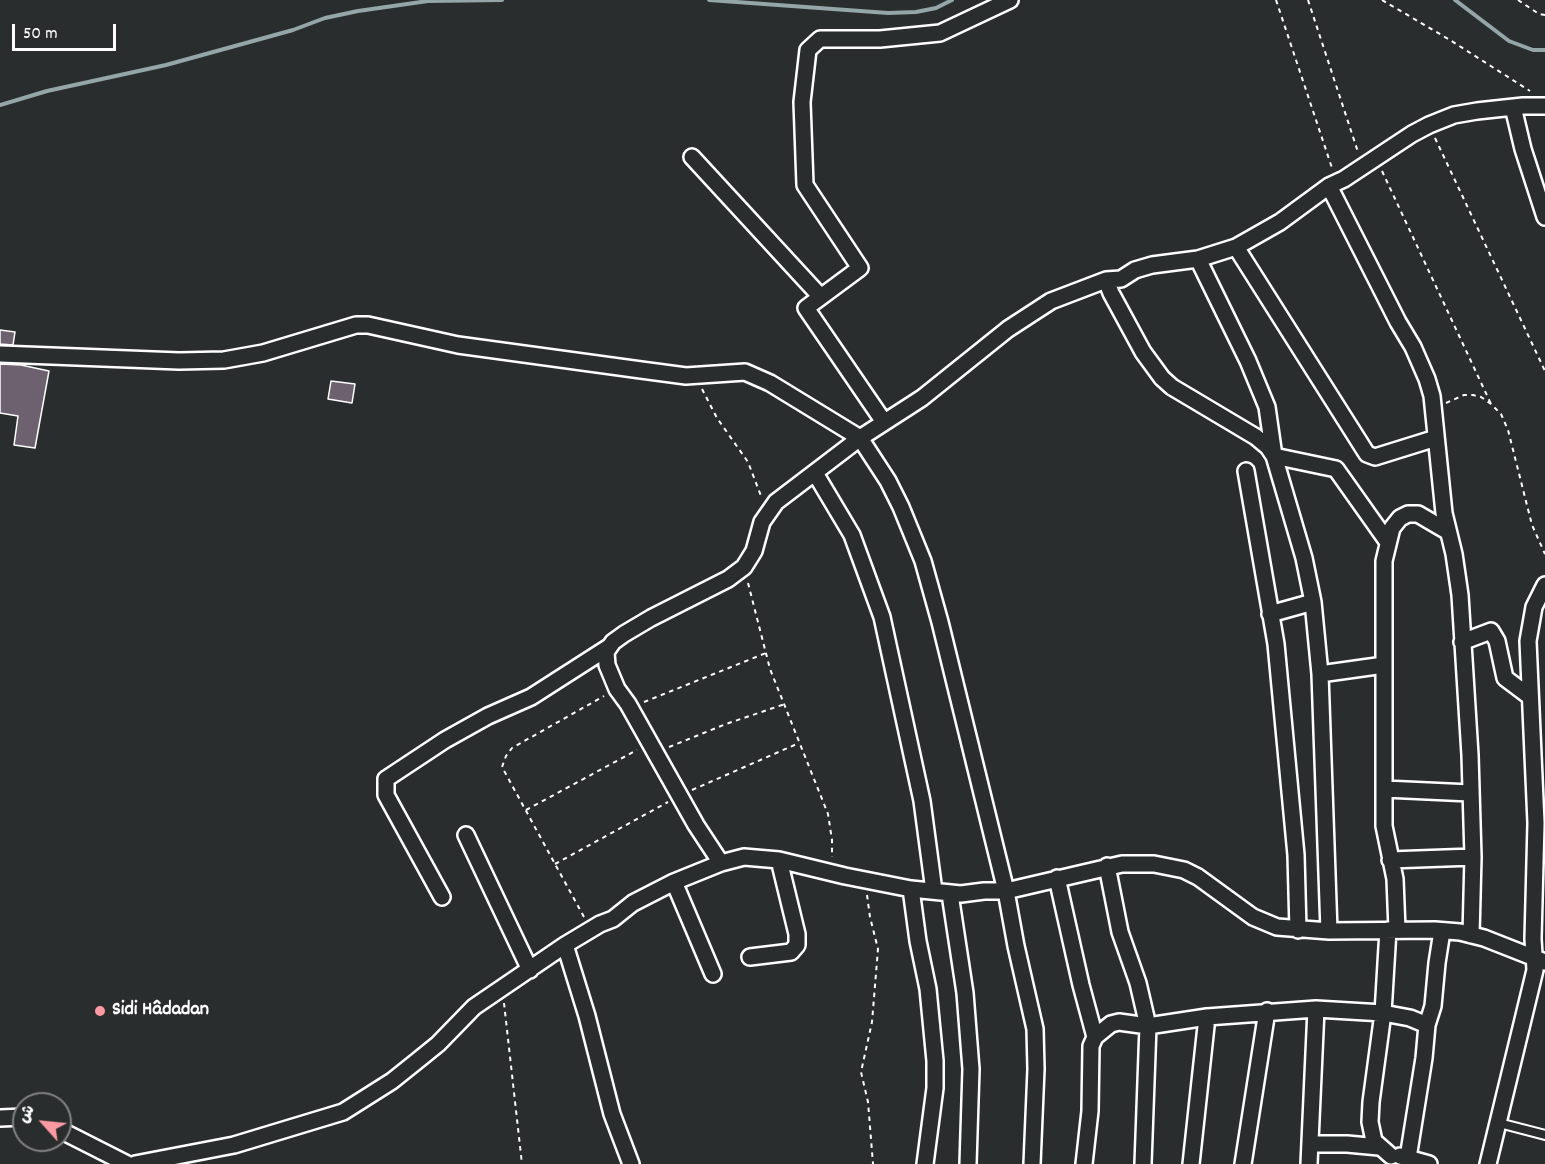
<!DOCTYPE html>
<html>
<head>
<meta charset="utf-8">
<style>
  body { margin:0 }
  #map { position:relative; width:1545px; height:1164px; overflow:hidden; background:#2a2d2e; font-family:Dekko,"Playpen Sans Arabic",sans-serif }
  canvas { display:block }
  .north { position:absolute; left:12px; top:1092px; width:60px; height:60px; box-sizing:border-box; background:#2a2d2e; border:2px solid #7f8182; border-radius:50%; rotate:297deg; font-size:16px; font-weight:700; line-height:24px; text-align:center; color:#fff }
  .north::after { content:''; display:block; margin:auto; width:21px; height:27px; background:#ff9aa2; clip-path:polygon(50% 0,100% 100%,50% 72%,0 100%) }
  .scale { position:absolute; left:12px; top:24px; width:104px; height:27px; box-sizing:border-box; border:3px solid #fff; border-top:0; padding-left:8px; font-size:18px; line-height:21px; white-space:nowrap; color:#fff; -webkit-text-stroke:4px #2a2d2e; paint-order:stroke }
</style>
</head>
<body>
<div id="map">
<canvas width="1545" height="1164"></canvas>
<div class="north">ش</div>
<div class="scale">50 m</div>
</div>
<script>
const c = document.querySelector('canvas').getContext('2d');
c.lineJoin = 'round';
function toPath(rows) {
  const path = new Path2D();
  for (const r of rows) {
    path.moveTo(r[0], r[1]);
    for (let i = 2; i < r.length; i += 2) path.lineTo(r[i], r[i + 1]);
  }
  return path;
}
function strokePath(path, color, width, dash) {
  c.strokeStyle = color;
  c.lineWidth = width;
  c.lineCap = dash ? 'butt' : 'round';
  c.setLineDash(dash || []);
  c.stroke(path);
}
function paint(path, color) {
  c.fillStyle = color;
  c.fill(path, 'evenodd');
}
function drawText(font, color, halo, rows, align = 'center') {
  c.font = font + ' Dekko,sans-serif';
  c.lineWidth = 5;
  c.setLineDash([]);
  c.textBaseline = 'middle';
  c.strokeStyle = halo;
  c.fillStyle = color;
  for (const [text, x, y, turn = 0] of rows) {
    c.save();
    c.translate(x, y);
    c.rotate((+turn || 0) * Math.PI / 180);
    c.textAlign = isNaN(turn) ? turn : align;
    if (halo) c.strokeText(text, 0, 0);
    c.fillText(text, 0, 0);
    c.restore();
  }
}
const stream = toPath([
  [709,0,888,13,916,12,936,8,952,0],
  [1455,0,1509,41,1533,50,1545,50],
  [0,105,47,91,166,65,293,30,325,18,358,11,428,1,502,0]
]);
const building = toPath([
  [0,330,15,332,13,345,0,344,0,330],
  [0,364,21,365,49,371,35,448,14,445,18,416,0,413,0,364],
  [331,381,355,384,352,403,328,399,331,381]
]);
const path = toPath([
  [1276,0,1332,168],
  [1308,0,1358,152],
  [1382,0,1450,40,1530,91],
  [1518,0,1539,14,1545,15],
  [1435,138,1545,371],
  [1382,171,1491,404],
  [702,389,717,418,748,462,761,496],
  [1446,403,1464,395,1473,395,1481,397,1491,404,1501,414,1508,430,1532,525,1545,554],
  [748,583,770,669,828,814,832,840,832,857],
  [644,702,766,653],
  [669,747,726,724,785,704],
  [692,790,799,743],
  [526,810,637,750],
  [555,864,668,802],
  [867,895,870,917,878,949,872,1022,861,1072,868,1102,873,1164],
  [584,917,502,767,506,756,512,748,604,696],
  [504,1003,522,1164]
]);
const lane = toPath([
  [1499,1123,1545,1135]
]);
const street = toPath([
  [1513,107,1523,149,1545,217],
  [692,157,821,297],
  [1329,186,1398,322,1413,347,1427,379,1432,396,1444,513,1454,554,1460,595,1470,755,1473,857,1471,935],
  [1236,247,1367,454,1375,457,1436,438],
  [1198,259,1248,361,1267,407,1274,456,1336,469,1387,541],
  [1106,280,1111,293,1143,352,1162,378,1172,387,1256,437,1268,447,1274,456,1304,558,1313,602,1320,674,1329,931],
  [0,354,179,361,224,360,263,353,356,325,368,325,458,345,641,370,686,376,745,372,770,383,860,438,922,398,1008,329,1051,301,1106,280,1121,279,1135,270,1152,265,1198,259,1236,247,1280,222,1329,186,1344,179,1412,134,1429,125,1454,115,1477,111,1523,106,1545,106],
  [884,422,806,308,860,268,805,185,802,102,808,50,820,39,880,39,940,33,1010,0],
  [1246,471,1276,644,1296,855,1298,930],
  [815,473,852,535,882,617,922,801,934,891],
  [1270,614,1313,602],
  [1462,642,1491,631,1497,641,1505,678,1529,696],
  [1320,674,1384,665],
  [1385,789,1470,793],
  [466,835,530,970],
  [1390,860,1473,857],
  [1107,866,1120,932,1138,983,1148,1026,1143,1164],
  [1057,878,1081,985,1095,1037],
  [674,882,713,974],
  [911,889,918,941,928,989,935,1061,935,1088,925,1164],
  [950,894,965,993,971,1069,968,1164],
  [442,897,386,795,386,779,445,740,488,716,531,697,609,647],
  [1388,930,1383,1013,1371,1102,1370,1122,1374,1141,1391,1156],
  [1397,930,1395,879,1384,826,1384,561,1392,528,1400,518,1408,514,1418,514,1447,531],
  [565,945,587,1016,612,1114,631,1164],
  [750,957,791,952,797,945,797,934,779,860],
  [1427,1025,1433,1006,1437,963,1442,931],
  [0,1118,24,1117],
  [60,1130,127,1164],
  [1311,1144,1347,1144,1379,1147],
  [1400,1156,1429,1164],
  [135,1164,234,1145,343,1112,392,1081,417,1061,438,1044,474,1007,565,945,600,924,613,919,633,903,674,882,721,863],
  [1032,1164,1036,1069,1035,1029,1016,946,1006,891,940,622,923,561,901,507,888,481,860,438,776,502,762,522,754,551,744,567,728,579,651,618,624,634,613,642,606,652,607,665,617,689,628,704,696,825,721,863,744,857,779,860,845,876,911,889,961,894,984,891,1006,891,1122,864,1154,864,1184,870,1198,877,1253,917,1277,927,1329,931,1435,930,1460,932,1484,938,1545,962],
  [1084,1164,1090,1111,1091,1046,1095,1037,1111,1024,1119,1022,1148,1026,1207,1017,1316,1009,1383,1013,1410,1018,1427,1025,1424,1058,1408,1158],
  [1191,1164,1207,1017],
  [1243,1164,1267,1011],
  [1309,1164,1316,1009],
  [1488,1164,1535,970,1533,939,1536,823,1528,641,1534,607,1545,585]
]);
const markers = [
  [100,1011,6,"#ff9aa2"]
];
const poiNames = [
  ["Sidi Hâdadan",112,1011]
];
strokePath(stream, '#94a6a8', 4);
paint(building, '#6d616f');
strokePath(building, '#fff', 1.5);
strokePath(lane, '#fff', 12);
strokePath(street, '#fff', 20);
strokePath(path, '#fff', 2, [4.5, 4.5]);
strokePath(lane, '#2a2d2e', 8);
strokePath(street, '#2a2d2e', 15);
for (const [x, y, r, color] of markers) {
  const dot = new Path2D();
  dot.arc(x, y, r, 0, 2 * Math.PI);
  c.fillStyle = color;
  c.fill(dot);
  strokePath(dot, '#2a2d2e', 2);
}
drawText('bold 20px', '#fff', '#2a2d2e', poiNames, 'left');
</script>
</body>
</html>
